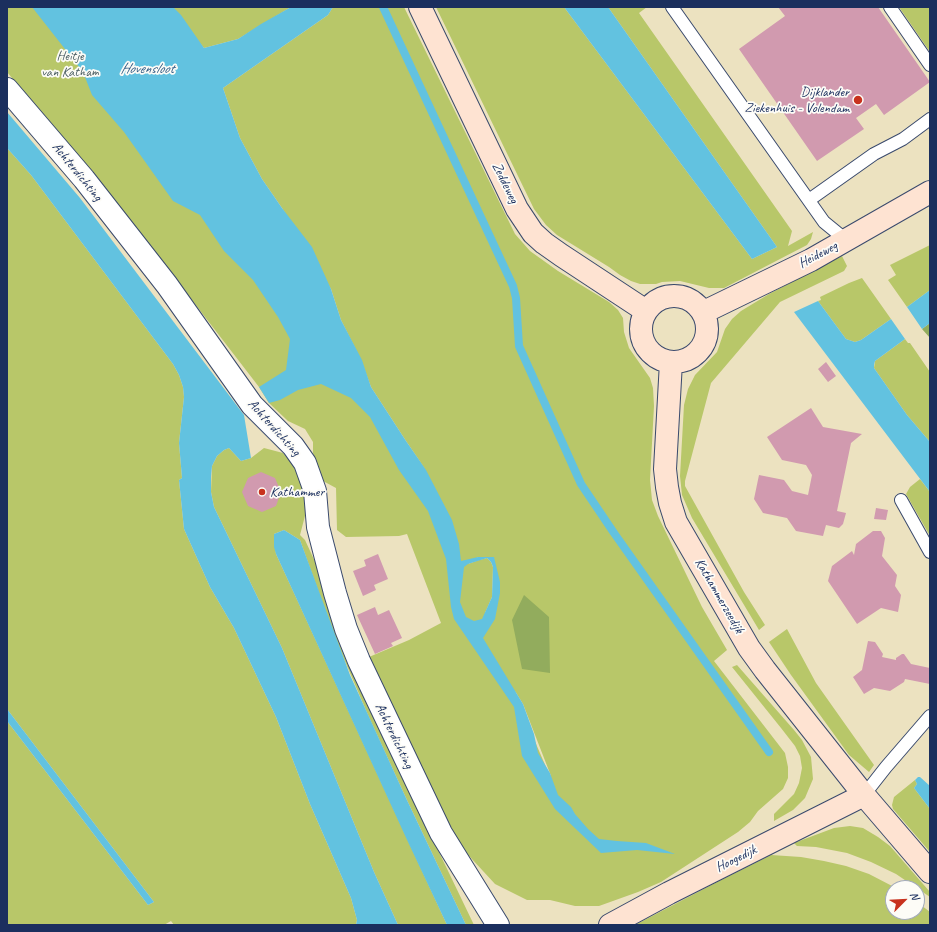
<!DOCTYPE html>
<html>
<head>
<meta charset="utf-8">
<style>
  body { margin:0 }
  #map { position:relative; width:937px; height:932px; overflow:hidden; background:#ece2c0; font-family:Caveat,sans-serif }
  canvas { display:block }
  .frame { position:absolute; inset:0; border:8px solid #1b2f5e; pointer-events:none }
  .north { position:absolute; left:885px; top:880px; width:40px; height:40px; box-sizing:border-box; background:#fdfcf7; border:1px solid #a3aaba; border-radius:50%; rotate:66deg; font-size:11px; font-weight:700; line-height:16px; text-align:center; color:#1b2f5e }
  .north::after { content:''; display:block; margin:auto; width:14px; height:18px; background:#c8321e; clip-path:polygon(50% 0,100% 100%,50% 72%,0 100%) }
</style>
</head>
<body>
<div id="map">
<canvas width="937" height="932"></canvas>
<div class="frame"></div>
<div class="north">N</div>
</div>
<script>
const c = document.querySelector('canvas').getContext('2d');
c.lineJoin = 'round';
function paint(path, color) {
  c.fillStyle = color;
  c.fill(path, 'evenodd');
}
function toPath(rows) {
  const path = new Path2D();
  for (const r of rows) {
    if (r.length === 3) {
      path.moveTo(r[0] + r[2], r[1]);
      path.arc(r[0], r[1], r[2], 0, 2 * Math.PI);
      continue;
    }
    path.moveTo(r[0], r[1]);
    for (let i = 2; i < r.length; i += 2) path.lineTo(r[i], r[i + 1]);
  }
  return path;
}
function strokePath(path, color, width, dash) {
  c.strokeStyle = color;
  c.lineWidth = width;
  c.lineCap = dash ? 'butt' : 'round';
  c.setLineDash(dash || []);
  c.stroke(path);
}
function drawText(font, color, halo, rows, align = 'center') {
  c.font = font + ' Caveat,sans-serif';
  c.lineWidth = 3.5;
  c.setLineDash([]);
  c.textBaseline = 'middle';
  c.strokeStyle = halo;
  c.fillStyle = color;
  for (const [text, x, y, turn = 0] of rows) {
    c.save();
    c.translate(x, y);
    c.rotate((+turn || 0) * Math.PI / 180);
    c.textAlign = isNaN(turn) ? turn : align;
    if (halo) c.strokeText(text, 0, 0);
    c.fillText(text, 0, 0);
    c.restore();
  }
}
const green = toPath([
  [7,7,95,7,426,470,406,441,371,387,361,360,341,320,331,289,282,208,262,179,240,138,223,88,328,15,333,7,404,7,515,234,530,251,558,271,609,302,618,310,623,318,624,332,629,348,650,378,653,388,654,406,650,480,652,500,658,516,702,607,727,650,714,661,785,753,788,767,788,778,783,789,758,811,750,822,738,832,661,882,638,892,599,906,575,906,550,900,527,900,495,884,459,845,369,657,409,640,441,623,407,534,399,536,346,537,337,530,336,488,323,481,313,453,313,442,305,429,288,421,269,403,259,387,124,212,7,72],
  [478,557,494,557,495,619,485,613,492,597,493,567,491,562,487,558,479,560,468,564],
  [515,691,523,704,551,776,549,774,524,716],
  [170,7,291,7,238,39,204,48],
  [436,7,564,7,752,259,777,247,608,7,647,7,639,13,792,231,788,246,813,232,811,239,807,245,724,288,709,288,680,281,662,282,656,284,640,284,631,281,620,275,609,267,557,235,546,225,534,209],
  [899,7,930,7,930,52],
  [7,148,31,175,173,364,179,375,183,387,184,397,179,443,182,478,179,480,184,529,210,587,234,628,276,717,310,804,351,898,357,920,356,925,174,925,171,921,164,925,7,925,7,721,148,905,154,902,7,709],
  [930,245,930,290,907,307,888,280,896,275,890,265],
  [842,256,847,266,844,271,780,302,711,383,685,481,685,486,744,592,765,625,759,630,692,518,682,495,680,476,684,405,688,389,695,375,717,352,725,329,732,319,741,311,769,294],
  [862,278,891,319,861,340,855,342,846,339,818,301,821,300,820,297,849,283],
  [905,339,908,343,910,343,930,372,930,442,907,415,874,368,875,361],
  [229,448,241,461,251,458,264,448,283,453,291,462,301,480,304,489,306,512,300,535,305,540,317,566,365,698,474,925,466,925,406,798,368,715,335,638,300,540,284,530,274,534,276,554,447,925,398,925,374,872,282,648,214,507,211,492,212,466,217,456,224,450],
  [920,479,930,492,930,536,906,494,910,487],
  [787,629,816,683,874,765,869,772,849,755,791,675,769,642],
  [737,665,794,730,802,740,811,757,813,779,805,798,793,810,774,821,774,814,794,794,799,783,802,768,800,756,795,746,781,728,732,667],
  [915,780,917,784,914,788,930,809,930,852,893,809,892,805,894,797],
  [850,826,863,828,878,837,890,846,930,892,930,897,896,874,871,862,847,853,816,847,797,846,794,843,834,828],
  [771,855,801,857,824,861,846,866,869,874,896,888,893,888,893,912,917,912,917,902,930,912,930,925,635,925,719,881]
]);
const forest = toPath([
  [930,323,930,338,922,329],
  [524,595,549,617,550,673,522,669,512,620]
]);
const water = toPath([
  [32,7,173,7,181,15,204,48,238,39,261,24,291,7,333,7,328,15,223,88,240,138,262,179,282,208,312,247,331,289,341,320,362,360,371,387,406,441,426,470,452,520,459,544,461,561,478,557,494,557,500,582,500,593,495,619,483,638,523,704,534,734,538,753,550,773,558,795,571,807,575,814,588,829,599,839,617,841,646,843,675,854,637,850,601,853,555,809,522,756,514,707,454,619,451,607,446,559,428,511,399,470,370,417,351,398,321,384,298,390,280,400,269,403,259,387,286,370,290,339,278,317,253,280,224,251,200,215,173,201,124,132,92,95,83,72],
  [487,558,491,562,493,567,492,597,482,619,474,621,466,617,460,602,464,567,468,564],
  [564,7,608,7,777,247,752,259],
  [7,112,80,198,244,415,251,458,241,461,229,448,224,450,217,456,212,466,211,477,211,492,214,507,282,648,374,872,398,925,356,925,357,920,351,898,310,804,276,717,234,628,210,587,184,529,179,480,182,478,179,443,184,397,183,387,179,375,173,364,31,175,7,148],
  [930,290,930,323,922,329,907,307],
  [818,301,846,339,855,342,861,340,891,319,905,339,875,361,874,365,874,368,907,415,930,442,930,492,794,312],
  [284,530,300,540,350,675,406,798,466,925,447,925,408,842,276,554,274,547,274,534],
  [7,709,154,902,148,905,7,721],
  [918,777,920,777,930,786,930,809,914,788,917,784,915,780]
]);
const stream = toPath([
  [383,7,513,286,516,298,519,346,581,484,614,533,769,752]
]);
const building = toPath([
  [778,7,878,7,930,82,884,115,876,104,856,118,864,129,817,161,739,49,785,16],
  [826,362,836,376,828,382,818,369],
  [811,408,823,427,862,434,851,443,837,511,846,513,843,524,839,528,826,525,823,536,796,531,787,518,763,513,754,499,759,475,784,480,792,491,808,495,812,475,806,465,782,460,767,437],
  [261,472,275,478,281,492,276,506,262,512,248,506,242,492,248,478],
  [876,508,888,510,886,520,874,519],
  [873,531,881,531,885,538,882,556,897,575,895,586,901,595,898,612,881,608,857,624,828,581,832,566,852,551,854,555,856,544],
  [378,554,388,579,374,585,376,590,363,596,353,571,366,566,364,560],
  [375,607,378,615,389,610,402,638,391,643,393,646,375,654,357,615],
  [868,641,875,642,883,654,882,657,896,660,896,658,902,654,904,654,911,664,930,668,930,684,905,679,904,682,890,691,874,688,864,694,853,677,862,670]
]);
const lane = toPath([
  [672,7,824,222,846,240],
  [890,7,930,65],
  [809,200,874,154,903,139,930,119],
  [901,500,930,552],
  [864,795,886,767,930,716]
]);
const street = toPath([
  [7,89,84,179,167,285,252,405,293,446,305,463,315,491,318,527,335,593,346,629,359,661,441,833,498,925]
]);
const secondary = toPath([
  [420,7,517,209,533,233,544,243,561,255,646,311],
  [674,329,33],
  [704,312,811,260,930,192],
  [671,362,665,469,667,487,670,503,676,522,749,648,765,670,864,795,930,872],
  [610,925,669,893,864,795]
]);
const markers = [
  [858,100,5,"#c8321e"],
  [262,492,4,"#c8321e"]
];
const parkNames = [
  ["Heitje",70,56],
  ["van Katham",70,72]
];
const poiNames = [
  ["Dijklander",849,92],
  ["Ziekenhuis - Volendam",849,108],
  ["Kathammer",270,492,"left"]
];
const streetNames = [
  ["Achterdichting",77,172,51],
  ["Zeddeweg",505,183,64],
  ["Heideweg",818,255,-28],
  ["Achterdichting",274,428,48],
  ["Kathammerzeedijk",719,596,60],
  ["Achterdichting",394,736,64],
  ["Hoogedijk",736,859,-27]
];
const waterNames = [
  ["Hovensloot",147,69]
];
paint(green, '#b8c769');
paint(forest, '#92ac5d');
paint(water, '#62c2e0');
strokePath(stream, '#62c2e0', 8);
paint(building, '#d19aaf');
strokePath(lane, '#3a4a6d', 14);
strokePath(street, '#3a4a6d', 24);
strokePath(secondary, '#3a4a6d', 24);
strokePath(lane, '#fff', 12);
strokePath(street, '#fff', 22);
strokePath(secondary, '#fee3d2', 22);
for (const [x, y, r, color] of markers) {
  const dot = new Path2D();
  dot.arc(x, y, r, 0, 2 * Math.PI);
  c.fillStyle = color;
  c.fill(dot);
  strokePath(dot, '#fdfcf7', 1.5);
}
drawText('14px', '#4a5d61', '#fdfcf7', parkNames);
drawText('14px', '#1b2f5e', '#fdfcf7', poiNames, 'right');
drawText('14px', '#1b2f5e', '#fdfcf7', streetNames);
drawText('italic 15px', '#305b85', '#fdfcf7', waterNames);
</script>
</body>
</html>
